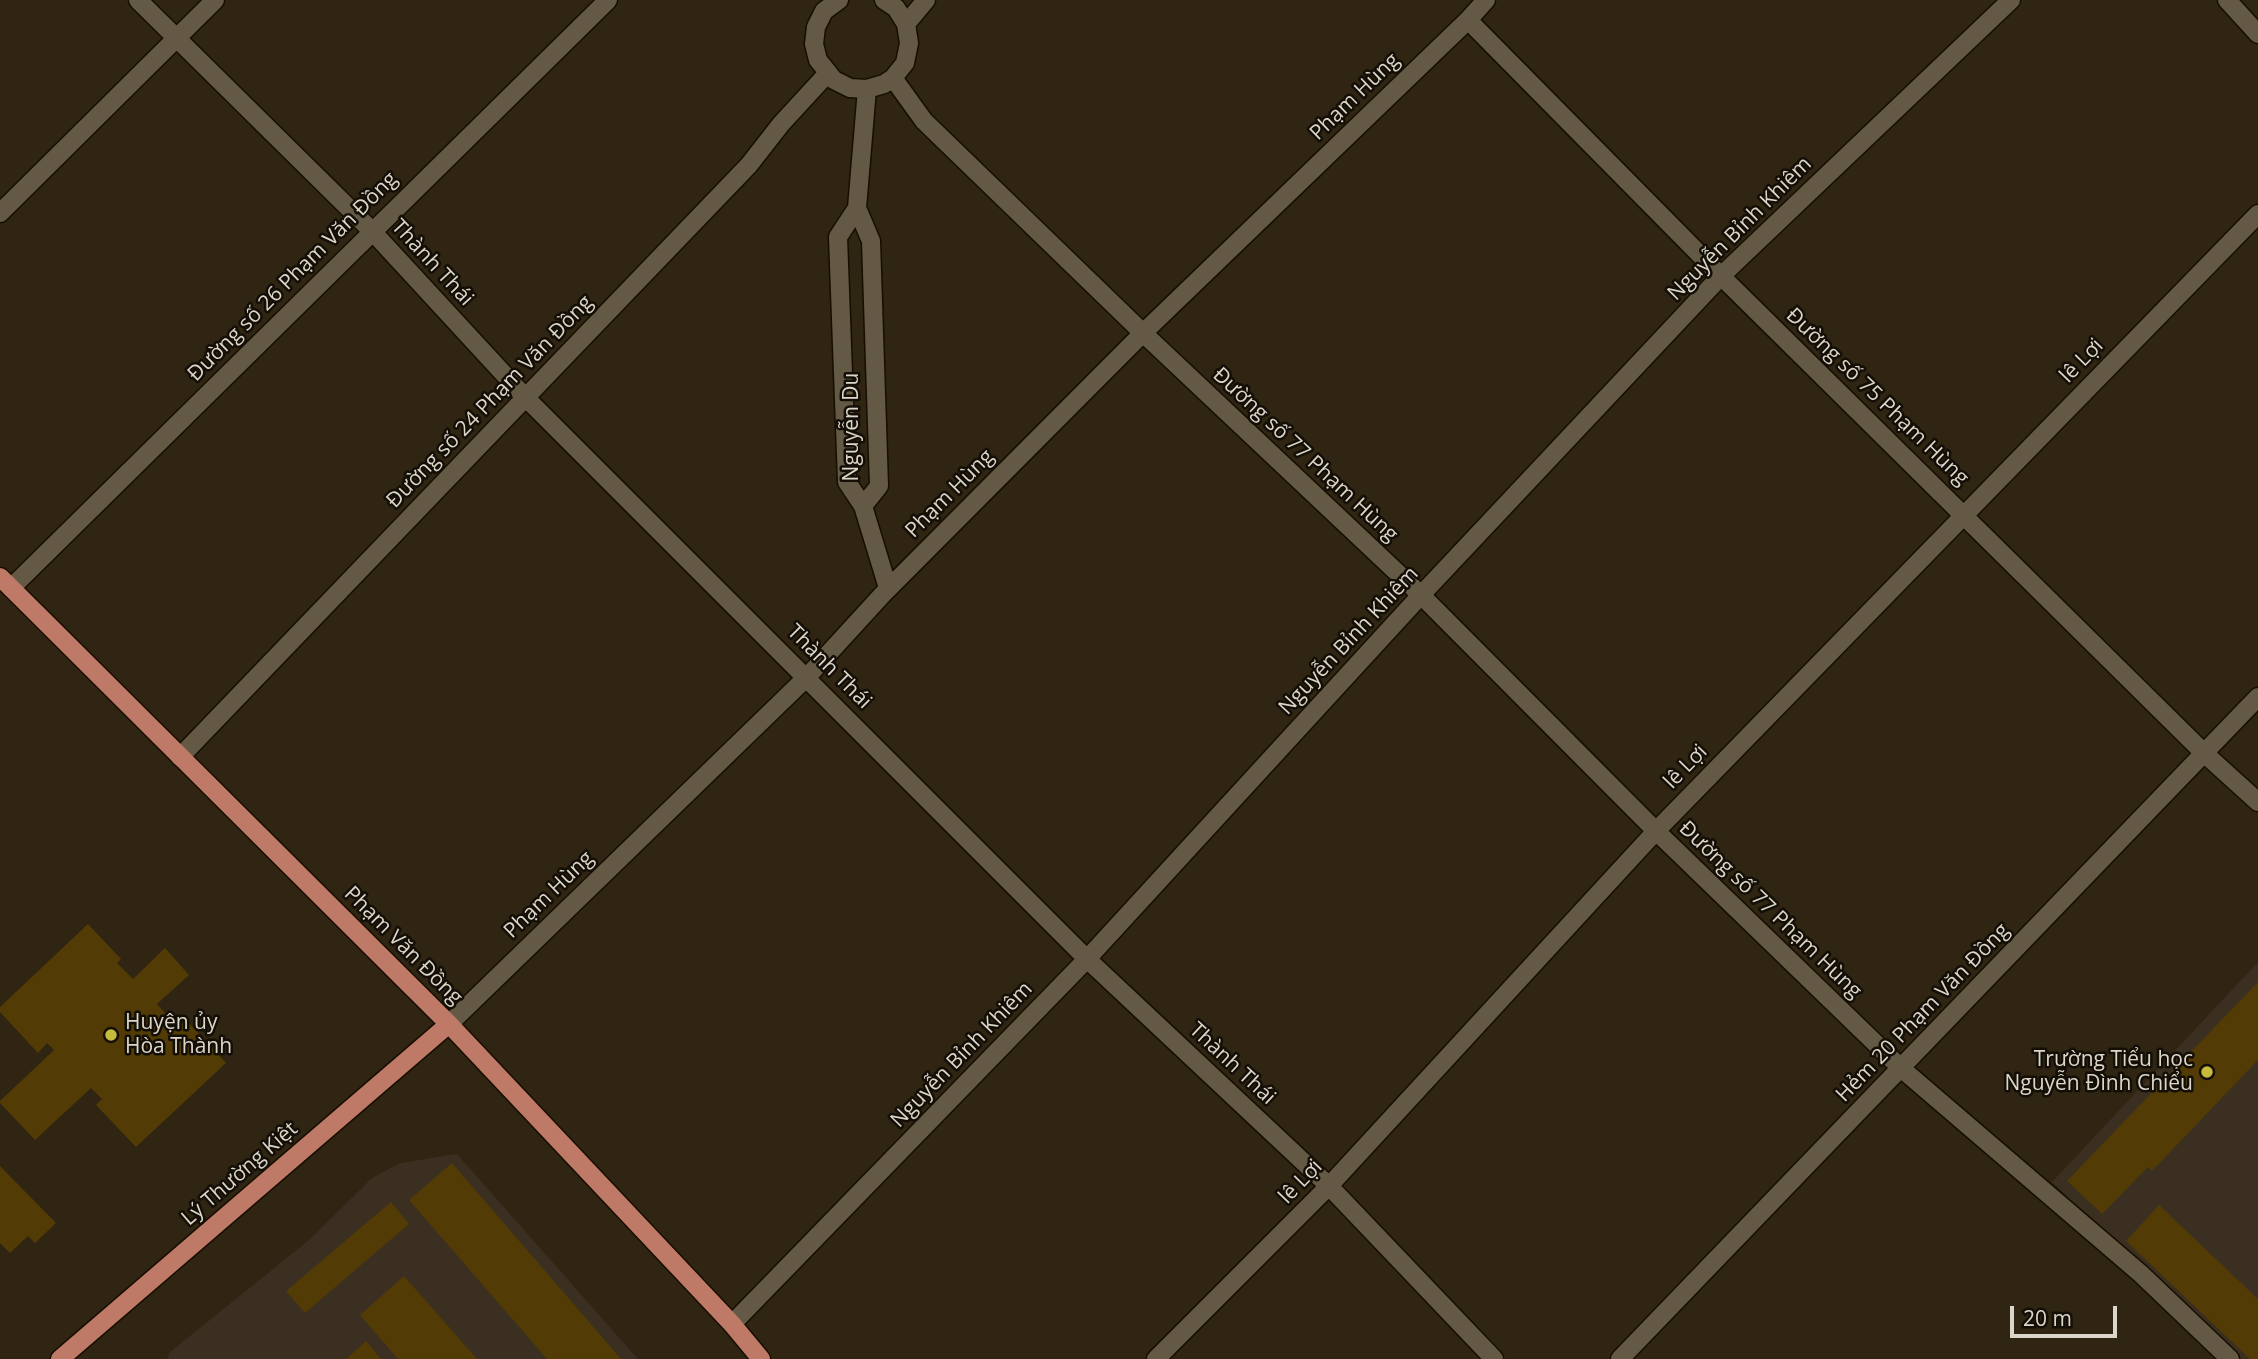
<!DOCTYPE html>
<html>
<head>
<meta charset="utf-8">
<style>
  body { margin:0 }
  #map { position:relative; width:2258px; height:1359px; overflow:hidden; background:#2f2512; font-family:"Open Sans",sans-serif }
  canvas { display:block }
  .scale { position:absolute; left:2010px; top:1306px; width:107px; height:32px; box-sizing:border-box; border:4px solid #dcd5c9; border-top:0; padding-left:9px; font-size:21px; line-height:24px; white-space:nowrap; color:#dcd5c9; -webkit-text-stroke:5px #130f07; paint-order:stroke }
</style>
</head>
<body>
<div id="map">
<canvas width="2258" height="1359"></canvas>
<div class="scale">20 m</div>
</div>
<script>
const c = document.querySelector('canvas').getContext('2d');
c.lineJoin = 'round';
function paint(path, color) {
  c.fillStyle = color;
  c.fill(path, 'evenodd');
}
function toPath(rows) {
  const path = new Path2D();
  for (const r of rows) {
    path.moveTo(r[0], r[1]);
    for (let i = 2; i < r.length; i += 2) path.lineTo(r[i], r[i + 1]);
  }
  return path;
}
function strokePath(path, color, width, dash) {
  c.strokeStyle = color;
  c.lineWidth = width;
  c.lineCap = dash ? 'butt' : 'round';
  c.setLineDash(dash || []);
  c.stroke(path);
}
function drawText(font, color, halo, rows, align = 'center') {
  c.font = font + ' "Open Sans",sans-serif';
  c.lineWidth = 5;
  c.setLineDash([]);
  c.textBaseline = 'middle';
  c.strokeStyle = halo;
  c.fillStyle = color;
  for (const [text, x, y, turn = 0] of rows) {
    c.save();
    c.translate(x, y);
    c.rotate((+turn || 0) * Math.PI / 180);
    c.textAlign = isNaN(turn) ? turn : align;
    if (halo) c.strokeText(text, 0, 0);
    c.fillText(text, 0, 0);
    c.restore();
  }
}
const education = toPath([
  [2258,962,2258,1359,2235,1359,2052,1182],
  [457,1154,638,1359,167,1359,170,1352,309,1240,372,1178,400,1163]
]);
const building = toPath([
  [88,924,121,959,117,963,133,979,165,948,189,975,157,1004,177,1027,186,1020,226,1063,136,1147,96,1105,102,1099,91,1088,35,1140,0,1103,0,1101,54,1050,47,1043,38,1053,0,1012,0,1007],
  [2258,982,2258,1060,2152,1171,2148,1167,2102,1214,2067,1181],
  [452,1163,621,1359,547,1359,409,1200],
  [0,1166,56,1223,35,1243,28,1236,10,1253,0,1243],
  [391,1202,409,1224,305,1313,286,1291],
  [2159,1205,2258,1299,2258,1359,2250,1359,2126,1241],
  [404,1276,477,1359,398,1359,360,1315],
  [366,1341,381,1359,346,1359]
]);
const minor = toPath([
  [138,0,372,231,526,398,1087,959,1329,1186,1494,1359],
  [839,0,824,11,816,27,814,44,818,60,834,80,850,88,867,89,884,84,893,78,905,63,909,43,906,24,896,8,884,0],
  [2227,0,2258,34],
  [1468,20,1721,276,2204,753,2258,802],
  [906,24,926,0],
  [893,78,924,121,1143,333,1421,595,1656,831,1902,1069,2141,1274,2230,1359],
  [857,208,838,237,847,482,863,506,888,588],
  [0,213,215,0],
  [863,506,879,486,871,241,857,208,867,89],
  [11,588,608,0],
  [180,757,749,165,781,124,827,74],
  [449,1024,807,677,883,594,1143,333,1468,20,1486,0],
  [732,1324,1087,959,1421,595,1721,276,2011,0],
  [1156,1359,1329,1186,1656,831,2258,214],
  [1620,1359,2258,697]
]);
const major = toPath([
  [0,577,449,1024,732,1324,761,1359],
  [60,1359,449,1024]
]);
const markers = [
  [111,1035,7,"#c7bb3c"],
  [2207,1072,7,"#c7bb3c"]
];
const streetNames = [
  ["Phạm Hùng",1355,97,-44],
  ["Nguyễn Bỉnh Khiêm",1740,229,-45],
  ["Thành Thái",432,263,47],
  ["Đường số 26 Phạm Văn Đồng",293,277,-45],
  ["lê Lợi",2082,361,-46],
  ["Đường số 75 Phạm Hùng",1877,397,44],
  ["Đường số 24 Phạm Văn Đồng",490,402,-46],
  ["Nguyễn Du",852,427,-90],
  ["Đường số 77 Phạm Hùng",1305,455,43],
  ["Phạm Hùng",950,494,-45],
  ["Nguyễn Bỉnh Khiêm",1349,641,-47],
  ["Thành Thái",829,667,45],
  ["lê Lợi",1686,767,-46],
  ["Phạm Hùng",549,895,-44],
  ["Đường số 77 Phạm Hùng",1770,910,44],
  ["Phạm Văn Đồng",403,946,45],
  ["Hẻm 20 Phạm Văn Đồng",1923,1013,-46],
  ["Nguyễn Bỉnh Khiêm",962,1055,-46],
  ["Thành Thái",1232,1064,43],
  ["Lý Thường Kiệt",240,1174,-41],
  ["lê Lợi",1301,1182,-46]
];
const poiNames = [
  ["Huyện ủy",125,1023],
  ["Hòa Thành",125,1047],
  ["Trường Tiểu học",2193,1060,"right"],
  ["Nguyễn Đình Chiểu",2193,1084,"right"]
];
paint(education, '#3a2f20');
paint(building, '#523b05');
strokePath(minor, '#170e00', 21);
strokePath(major, '#170e00', 21);
strokePath(minor, '#645944', 18);
strokePath(major, '#bf7967', 18);
for (const [x, y, r, color] of markers) {
  const dot = new Path2D();
  dot.arc(x, y, r, 0, 2 * Math.PI);
  c.fillStyle = color;
  c.fill(dot);
  strokePath(dot, '#130f07', 2.5);
}
drawText('21px', '#dcd5c9', '#130f07', streetNames);
drawText('21px', '#dcd5c9', '#130f07', poiNames, 'left');
</script>
</body>
</html>
